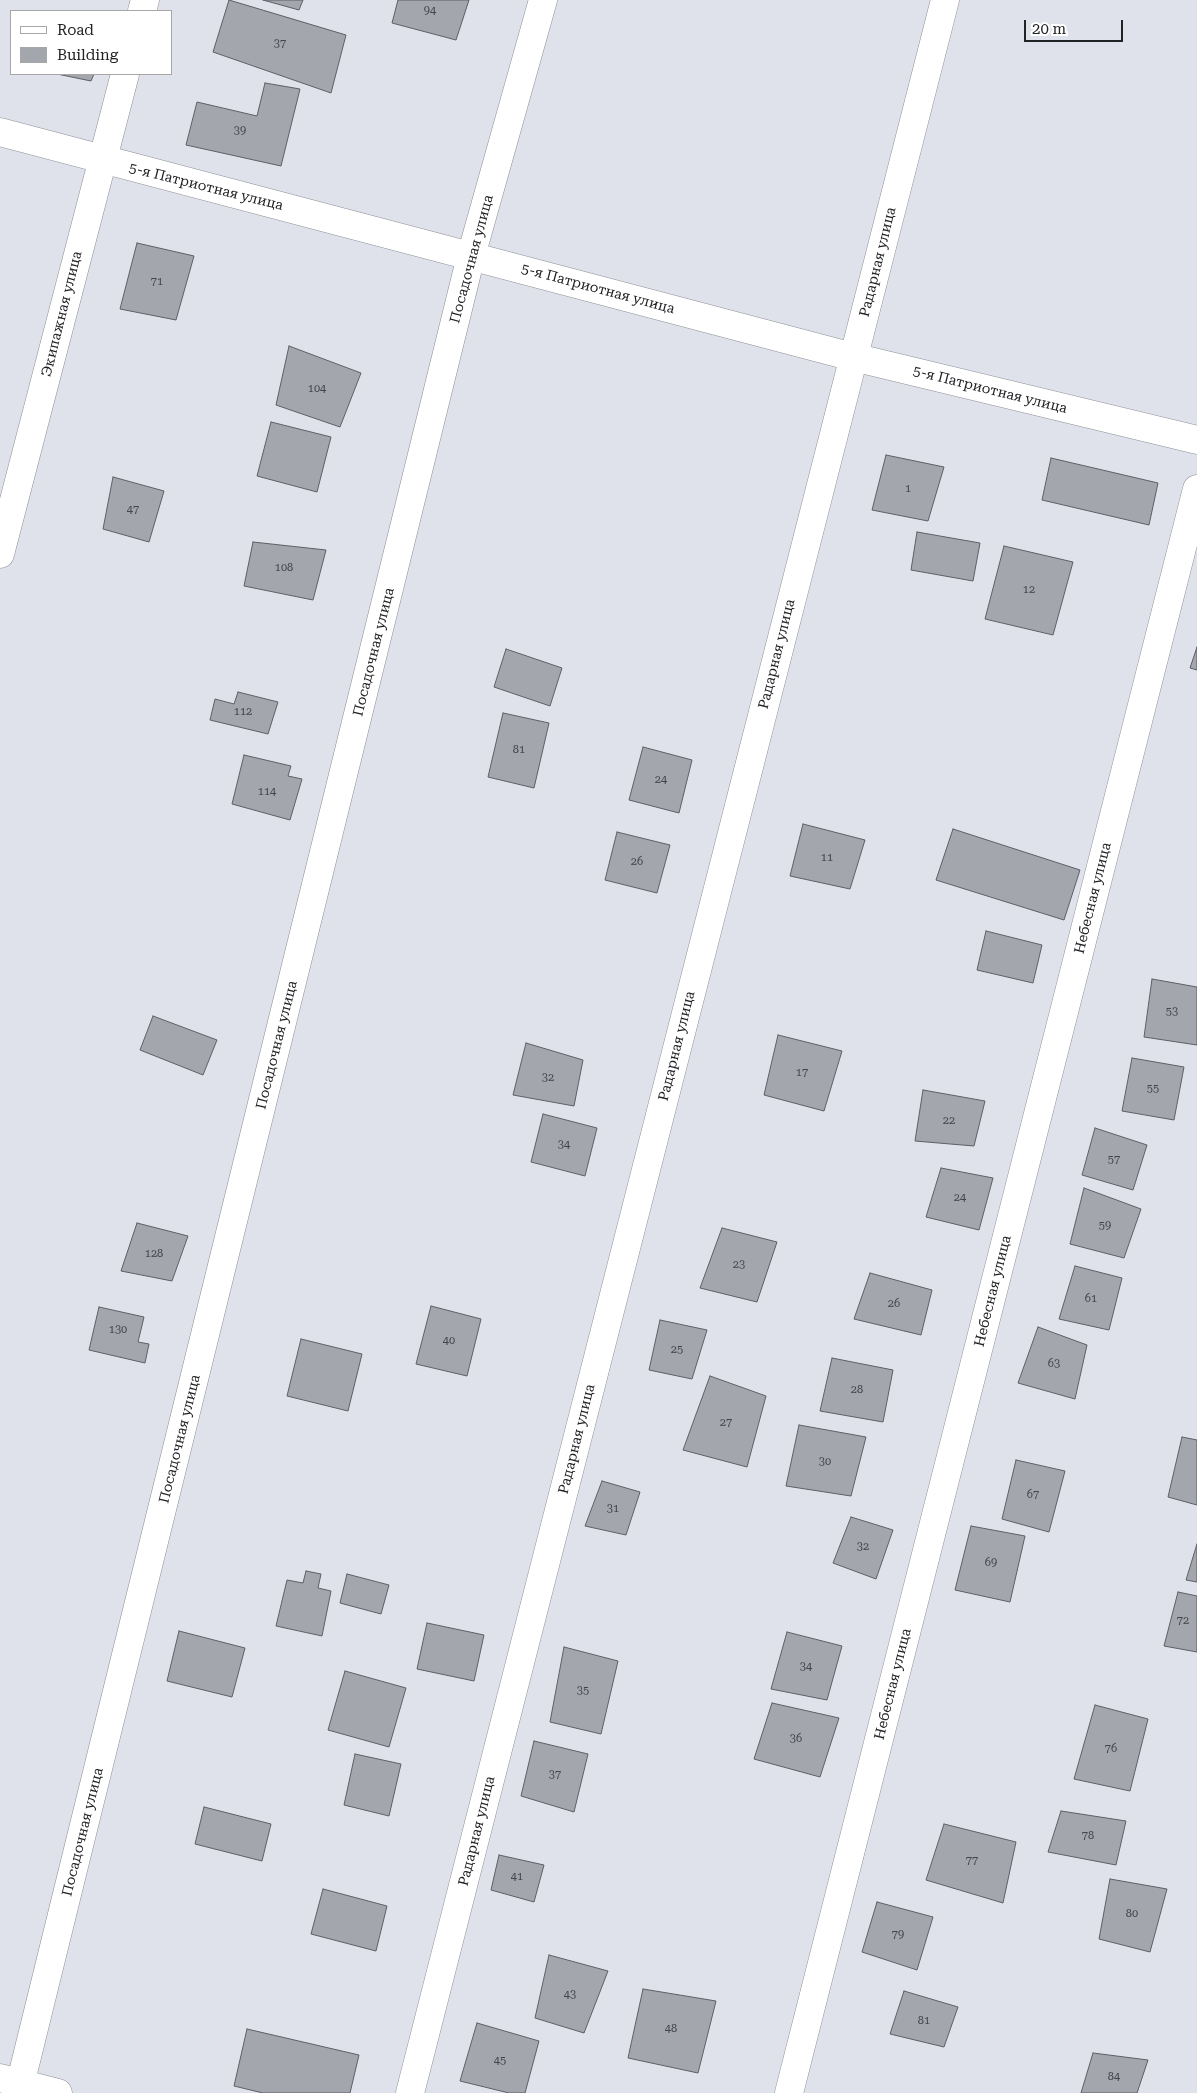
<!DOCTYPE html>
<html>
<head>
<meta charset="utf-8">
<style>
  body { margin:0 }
  #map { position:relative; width:1197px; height:2093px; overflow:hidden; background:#dfe2ea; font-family:"Roboto Serif",serif }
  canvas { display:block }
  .legend { position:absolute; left:10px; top:10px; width:162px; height:65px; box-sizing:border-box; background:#fff; border:1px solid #a7a7a8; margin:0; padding:6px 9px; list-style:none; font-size:15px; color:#222326 }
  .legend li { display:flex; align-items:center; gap:10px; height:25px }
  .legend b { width:25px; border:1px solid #a7a7a8 }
  .scale { position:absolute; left:1024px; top:20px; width:99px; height:22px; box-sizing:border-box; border:2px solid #222326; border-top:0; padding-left:6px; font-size:15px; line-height:18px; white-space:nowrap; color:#222326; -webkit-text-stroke:4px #fff; paint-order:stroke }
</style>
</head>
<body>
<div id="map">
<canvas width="1197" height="2093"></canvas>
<ul class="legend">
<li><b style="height:6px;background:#fff"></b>Road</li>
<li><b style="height:14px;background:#a3a6ad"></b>Building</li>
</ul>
<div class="scale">20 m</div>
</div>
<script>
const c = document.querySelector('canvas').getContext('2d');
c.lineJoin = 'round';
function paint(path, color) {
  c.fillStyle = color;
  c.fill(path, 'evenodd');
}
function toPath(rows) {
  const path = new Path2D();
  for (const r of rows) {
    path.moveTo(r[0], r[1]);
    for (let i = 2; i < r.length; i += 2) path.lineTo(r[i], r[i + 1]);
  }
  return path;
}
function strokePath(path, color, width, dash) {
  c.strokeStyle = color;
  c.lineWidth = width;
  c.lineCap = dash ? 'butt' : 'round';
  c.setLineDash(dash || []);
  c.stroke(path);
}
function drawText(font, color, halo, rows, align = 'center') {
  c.font = font + ' "Roboto Serif",serif';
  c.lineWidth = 4;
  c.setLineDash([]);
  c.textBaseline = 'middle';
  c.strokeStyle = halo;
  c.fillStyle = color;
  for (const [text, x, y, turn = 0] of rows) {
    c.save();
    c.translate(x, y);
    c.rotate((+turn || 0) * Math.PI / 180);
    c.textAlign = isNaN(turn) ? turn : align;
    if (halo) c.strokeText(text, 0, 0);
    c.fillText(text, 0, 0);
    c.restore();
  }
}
const building = toPath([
  [229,0,346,35,331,93,213,52,229,0],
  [263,0,303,0,299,10,263,0],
  [398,0,469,0,456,40,392,23,398,0],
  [57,74,94,74,91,81,57,74],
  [265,83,300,89,281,166,186,145,197,102,257,116,265,83],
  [137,243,194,256,176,320,120,309,137,243],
  [289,346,361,373,340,427,276,405,289,346],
  [271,422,331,437,317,492,257,476,271,422],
  [886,455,944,467,928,521,872,510,886,455],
  [1051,458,1158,483,1149,525,1042,500,1051,458],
  [113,477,164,491,149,542,103,529,113,477],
  [917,532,980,543,973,581,911,570,917,532],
  [253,542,326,550,313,600,244,586,253,542],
  [1004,546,1073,562,1053,635,985,619,1004,546],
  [1197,647,1197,670,1190,668,1197,647],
  [506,649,562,668,550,706,494,687,506,649],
  [238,692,278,702,268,734,210,720,215,699,234,704,238,692],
  [503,713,549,723,534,788,488,777,503,713],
  [643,747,692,760,679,813,629,800,643,747],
  [244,755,291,766,288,776,302,779,290,820,232,804,244,755],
  [803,824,865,840,850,889,790,876,803,824],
  [953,829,1080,870,1064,920,936,880,953,829],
  [617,832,670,845,657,893,605,880,617,832],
  [986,931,1042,945,1033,983,977,970,986,931],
  [1152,979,1197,987,1197,1045,1144,1037,1152,979],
  [153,1016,217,1040,203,1075,140,1050,153,1016],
  [778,1035,842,1051,824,1111,764,1095,778,1035],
  [526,1043,583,1060,574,1106,513,1095,526,1043],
  [1132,1058,1184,1067,1174,1120,1122,1111,1132,1058],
  [923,1090,985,1101,974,1146,915,1141,923,1090],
  [543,1114,597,1128,585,1176,531,1162,543,1114],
  [1095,1128,1147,1145,1133,1190,1082,1175,1095,1128],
  [941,1168,993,1178,979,1230,926,1217,941,1168],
  [1084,1188,1141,1209,1124,1258,1070,1244,1084,1188],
  [137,1223,188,1236,172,1281,121,1271,137,1223],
  [722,1228,777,1242,757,1302,700,1288,722,1228],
  [1075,1266,1122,1278,1109,1330,1059,1319,1075,1266],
  [870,1273,932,1290,921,1335,854,1319,870,1273],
  [431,1306,481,1319,467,1376,416,1364,431,1306],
  [99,1307,144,1317,138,1342,149,1344,145,1363,89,1350,99,1307],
  [660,1320,707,1330,692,1379,649,1370,660,1320],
  [1038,1327,1087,1345,1075,1399,1018,1383,1038,1327],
  [301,1339,362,1354,348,1411,287,1396,301,1339],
  [832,1358,893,1370,883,1422,820,1411,832,1358],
  [710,1376,766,1396,747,1467,683,1450,710,1376],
  [799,1425,866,1437,851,1496,786,1486,799,1425],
  [1182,1437,1197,1440,1197,1505,1168,1497,1182,1437],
  [1016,1460,1065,1471,1049,1532,1002,1519,1016,1460],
  [602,1481,640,1492,626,1535,585,1526,602,1481],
  [851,1517,893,1530,876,1579,833,1563,851,1517],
  [971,1526,1025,1536,1010,1602,955,1590,971,1526],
  [1197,1544,1197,1582,1186,1580,1197,1544],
  [306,1571,321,1574,318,1588,331,1591,322,1636,276,1626,287,1580,303,1583,306,1571],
  [347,1574,389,1585,381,1614,340,1603,347,1574],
  [1178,1592,1197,1596,1197,1652,1164,1646,1178,1592],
  [427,1623,484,1635,474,1681,417,1669,427,1623],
  [179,1631,245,1648,232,1697,167,1681,179,1631],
  [787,1632,842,1646,827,1700,771,1689,787,1632],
  [564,1647,618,1661,601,1734,550,1722,564,1647],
  [345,1671,406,1688,389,1747,328,1730,345,1671],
  [772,1703,839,1718,820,1777,754,1759,772,1703],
  [1095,1705,1148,1719,1130,1791,1074,1779,1095,1705],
  [534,1741,588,1754,574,1812,521,1796,534,1741],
  [355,1754,401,1764,389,1816,344,1805,355,1754],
  [204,1807,271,1824,262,1861,195,1844,204,1807],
  [1061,1811,1126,1821,1116,1865,1048,1852,1061,1811],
  [944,1824,1016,1842,1003,1903,926,1880,944,1824],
  [499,1855,544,1865,534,1902,491,1890,499,1855],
  [1110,1879,1167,1889,1150,1952,1099,1939,1110,1879],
  [323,1889,387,1906,376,1951,311,1934,323,1889],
  [877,1902,933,1917,917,1970,862,1952,877,1902],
  [549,1955,608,1971,584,2033,535,2018,549,1955],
  [643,1989,716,2001,698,2073,628,2058,643,1989],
  [904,1991,958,2007,944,2047,890,2034,904,1991],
  [477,2023,539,2041,525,2093,509,2093,460,2081,477,2023],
  [247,2029,359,2055,350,2093,263,2093,234,2086,247,2029],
  [1093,2053,1148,2060,1137,2093,1081,2093,1093,2053]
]);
const minor = toPath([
  [142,11,145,0],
  [0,132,853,357,1197,440],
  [0,554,125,74],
  [0,2078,58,2093],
  [18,2093,471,256,543,0],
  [410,2093,945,0],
  [789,2093,1197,489]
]);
const numberNames = [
  ["94",430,11],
  ["37",280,44],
  ["39",240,131],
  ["71",157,282],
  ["104",317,389],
  ["1",908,489],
  ["47",133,510],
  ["108",284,568],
  ["12",1029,590],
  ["112",243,712],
  ["81",519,750],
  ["24",661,780],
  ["114",267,792],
  ["11",827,858],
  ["26",637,862],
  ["53",1172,1012],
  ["17",802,1073],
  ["32",548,1078],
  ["55",1153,1089],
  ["22",949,1121],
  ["34",564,1145],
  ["57",1114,1160],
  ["24",960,1198],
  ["59",1105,1226],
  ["128",154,1254],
  ["23",739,1265],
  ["61",1091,1299],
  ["26",894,1304],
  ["130",118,1330],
  ["40",449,1341],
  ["25",677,1350],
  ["63",1054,1364],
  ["28",857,1390],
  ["27",726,1423],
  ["30",825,1462],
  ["67",1033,1495],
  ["31",613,1509],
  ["32",863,1547],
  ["69",991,1563],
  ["72",1183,1621],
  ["34",806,1667],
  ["35",583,1691],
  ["36",796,1739],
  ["76",1111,1749],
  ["37",555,1775],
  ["78",1088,1836],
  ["77",972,1861],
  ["41",517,1877],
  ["80",1132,1914],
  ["79",898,1935],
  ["43",570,1995],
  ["81",924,2021],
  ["48",671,2029],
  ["45",500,2061],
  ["84",1114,2077]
];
const streetNames = [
  ["5-я Патриотная улица",206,187,14],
  ["Посадочная улица",472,259,-75],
  ["Радарная улица",878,262,-76],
  ["5-я Патриотная улица",598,289,15],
  ["Экипажная улица",62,314,-76],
  ["5-я Патриотная улица",990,390,14],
  ["Посадочная улица",374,652,-76],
  ["Радарная улица",777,654,-76],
  ["Небесная улица",1093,898,-76],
  ["Посадочная улица",277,1045,-76],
  ["Радарная улица",677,1046,-76],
  ["Небесная улица",993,1291,-76],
  ["Посадочная улица",180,1439,-76],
  ["Радарная улица",577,1439,-76],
  ["Небесная улица",893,1684,-76],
  ["Радарная улица",477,1831,-76],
  ["Посадочная улица",83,1832,-76]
];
paint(building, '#a3a6ad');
strokePath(building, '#5d5f66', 1);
strokePath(minor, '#8d9097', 29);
strokePath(minor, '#fff', 28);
drawText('11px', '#424448', null, numberNames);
drawText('14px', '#222326', '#fff', streetNames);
</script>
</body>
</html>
